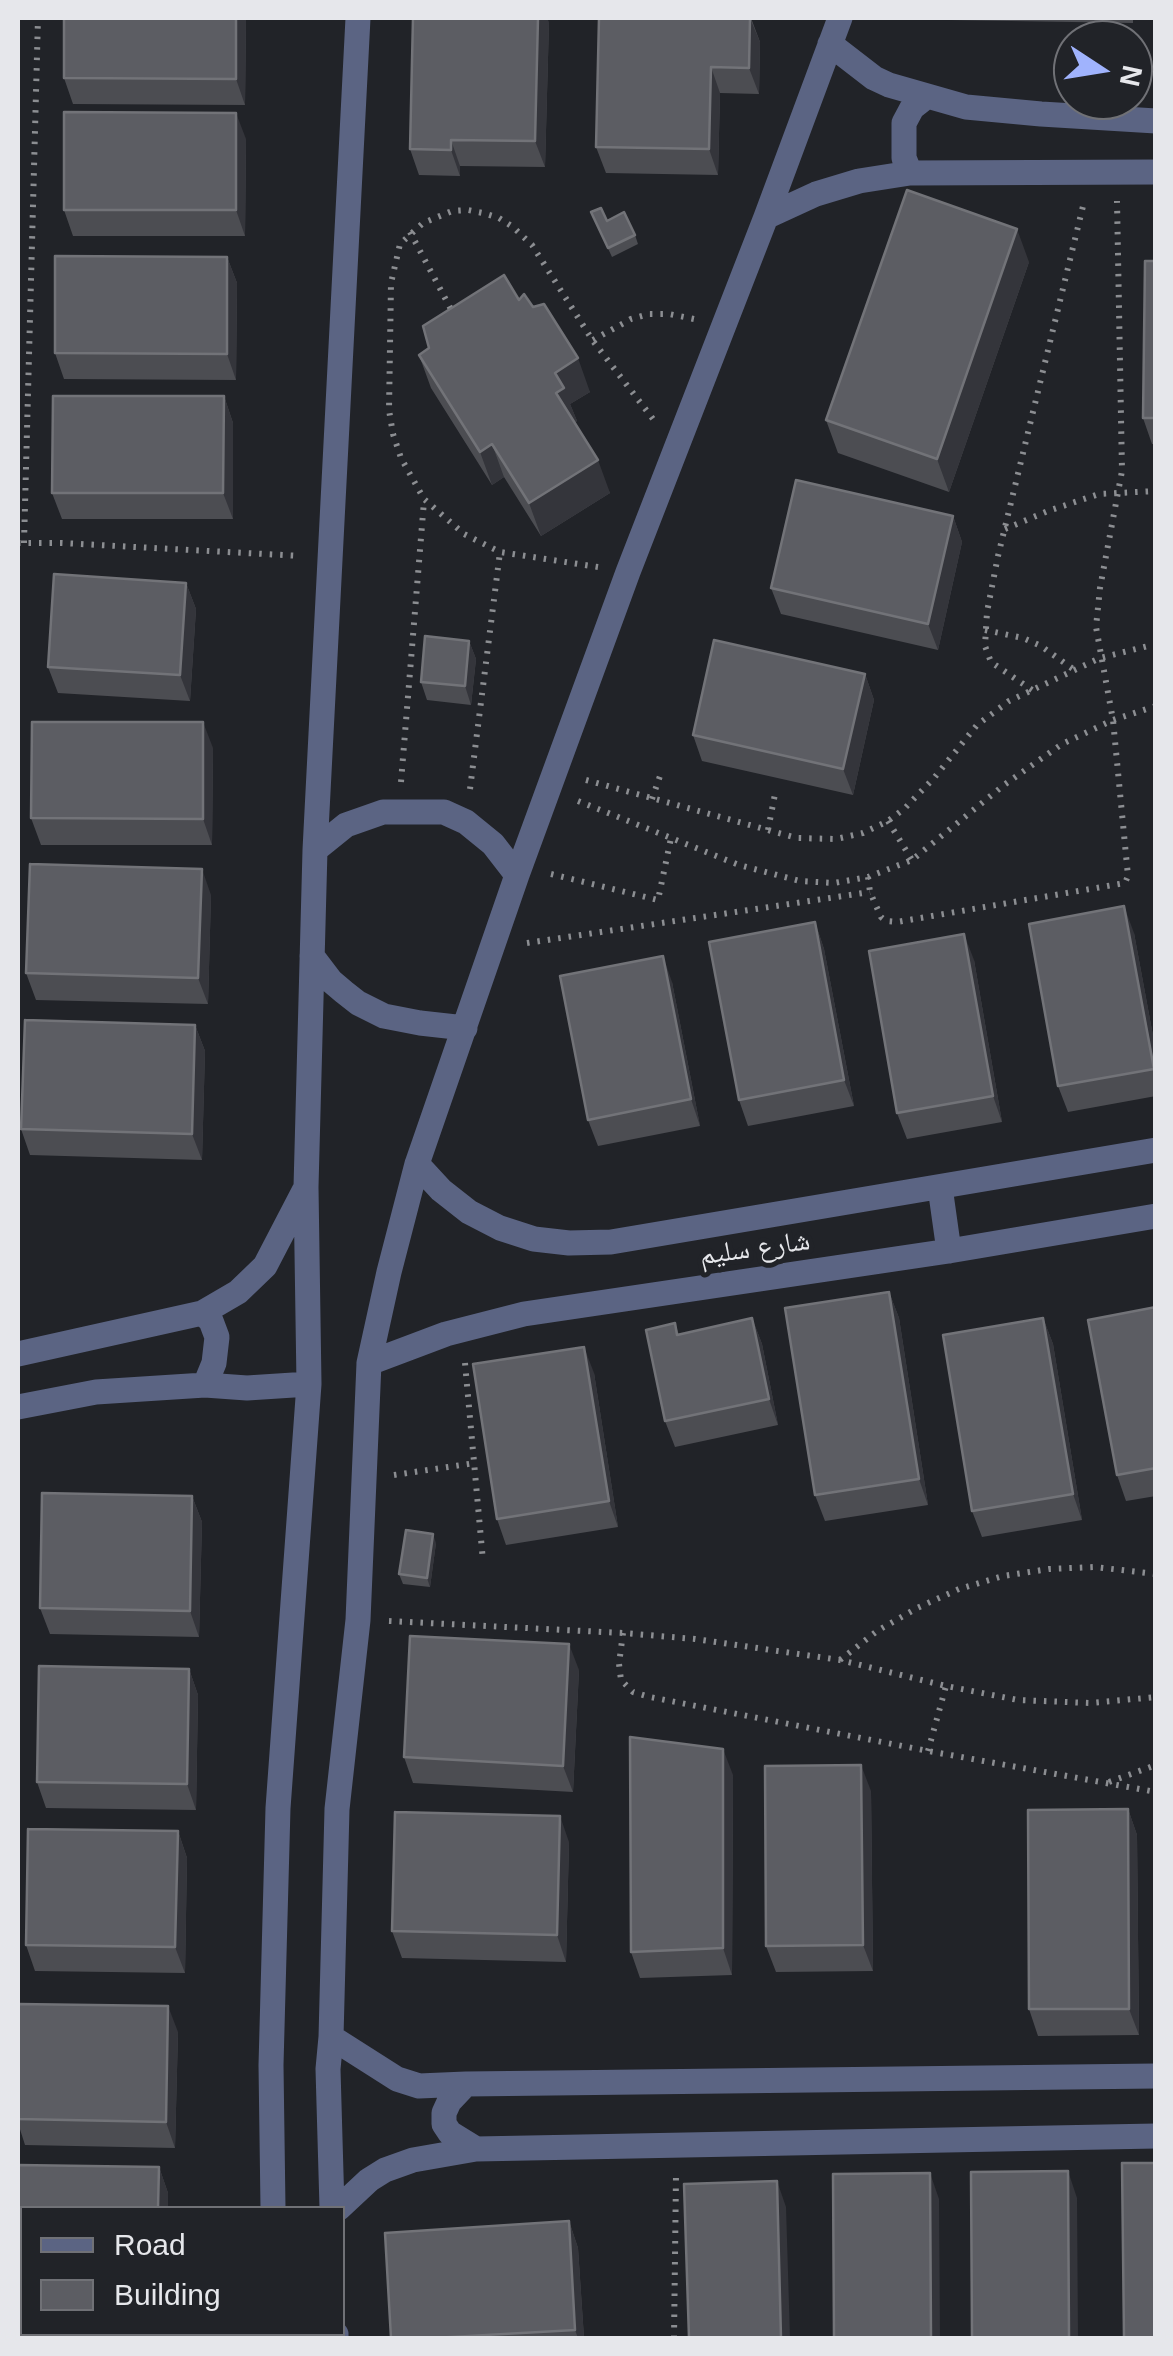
<!DOCTYPE html>
<html>
<head>
<meta charset="utf-8">
<style>
  body { margin:0 }
  #map { position:relative; width:1173px; height:2356px; overflow:hidden; background:#212328; font-family:Arial,sans-serif }
  canvas { display:block }
  .frame { position:absolute; inset:0; border:20px solid #e6e7eb; pointer-events:none }
  .legend { position:absolute; left:20px; top:2206px; width:325px; height:130px; box-sizing:border-box; background:#212328; border:2px solid #707176; margin:0; padding:12px 18px; list-style:none; font-size:30px; color:#e6e7eb }
  .legend li { display:flex; align-items:center; gap:20px; height:50px }
  .legend b { width:50px; border:2px solid #707176 }
  .north { position:absolute; left:1053px; top:20px; width:100px; height:100px; box-sizing:border-box; background:#212328; border:2px solid #707176; border-radius:50%; rotate:102deg; font-size:28px; font-weight:700; line-height:40px; text-align:center; color:#e6e7eb }
  .north::after { content:''; display:block; margin:auto; width:35px; height:45px; background:#a0b3fd; clip-path:polygon(50% 0,100% 100%,50% 72%,0 100%) }
</style>
</head>
<body>
<div id="map">
<canvas width="1173" height="2356"></canvas>
<div class="frame"></div>
<ul class="legend">
<li><b style="height:12px;background:#5b6483"></b>Road</li>
<li><b style="height:28px;background:#5c5d63"></b>Building</li>
</ul>
<div class="north">N</div>
</div>
<script>
const c = document.querySelector('canvas').getContext('2d');
c.lineJoin = 'round';
function toPath(rows) {
  const path = new Path2D();
  for (const r of rows) {
    path.moveTo(r[0], r[1]);
    for (let i = 2; i < r.length; i += 2) path.lineTo(r[i], r[i + 1]);
  }
  return path;
}
function strokePath(path, color, width, dash) {
  c.strokeStyle = color;
  c.lineWidth = width;
  c.lineCap = dash ? 'butt' : 'round';
  c.setLineDash(dash || []);
  c.stroke(path);
}
function paint(path, color) {
  c.fillStyle = color;
  c.fill(path, 'evenodd');
}
function drawText(font, color, halo, rows, align = 'center') {
  c.font = font + ' Arial,"Noto Naskh Arabic",sans-serif';
  c.lineWidth = 10;
  c.setLineDash([]);
  c.textBaseline = 'middle';
  c.strokeStyle = halo;
  c.fillStyle = color;
  for (const [text, x, y, turn = 0] of rows) {
    c.save();
    c.translate(x, y);
    c.rotate((+turn || 0) * Math.PI / 180);
    c.textAlign = isNaN(turn) ? turn : align;
    if (halo) c.strokeText(text, 0, 0);
    c.fillText(text, 0, 0);
    c.restore();
  }
}
const path = toPath([
  [410,232,454,315],
  [593,340,631,319,649,314,669,314,694,319],
  [1005,529,1048,511,1099,494,1156,491],
  [18,543,62,543,301,556],
  [24,543,38,18],
  [598,567,500,552,464,534,424,499,401,458,393,434,389,410,391,283,400,244,423,223,452,211,468,210,483,213,499,218,513,227,532,245,593,341,653,419],
  [985,630,1023,638,1041,646,1073,669],
  [1032,690,991,662,985,646,987,612,998,556,1084,202],
  [586,780,797,838,836,839,863,833,888,821,905,808,934,778,977,725,1009,701,1100,658,1156,644],
  [401,782,424,501],
  [470,789,500,552],
  [652,799,660,776],
  [578,801,739,865,800,881,834,883,868,877,912,860,1004,785,1062,744,1113,720,1156,706],
  [888,821,912,860],
  [768,830,775,794],
  [551,874,658,900,671,838],
  [868,877,870,892,881,917,886,921,897,922,1125,883,1128,876,1113,720,1096,627,1100,588,1122,471,1117,201],
  [527,943,870,892],
  [465,1363,483,1561],
  [394,1475,475,1463],
  [389,1621,623,1633,695,1639,840,1660,946,1686,1018,1700,1090,1703,1156,1697],
  [623,1633,619,1664,621,1680,633,1692,650,1697,928,1751,1156,1792],
  [840,1660,877,1631,917,1608,959,1589,1003,1576,1049,1569,1095,1567,1156,1574],
  [928,1751,946,1686],
  [1109,1782,1156,1765],
  [674,2338,676,2175]
]);
const minor = toPath([
  [830,44,874,78,889,85,966,107,1041,114,1156,121],
  [910,173,904,158,904,123,912,108,926,97],
  [766,217,816,194,859,181,910,173,1156,172],
  [315,850,346,825,383,812,444,812,466,822,493,844,517,875],
  [312,956,331,981,344,992,358,1003,384,1016,420,1023,465,1028],
  [417,1164,441,1190,469,1212,500,1228,534,1239,569,1243,611,1242,1156,1150],
  [940,1187,949,1251],
  [202,1313,211,1321,217,1337,214,1363,205,1385],
  [18,1354,202,1313,238,1292,265,1266,304,1191],
  [369,1363,446,1334,524,1314,949,1251,1156,1216],
  [18,1407,96,1392,205,1385,247,1388,309,1384],
  [331,2037,397,2079,419,2086,466,2084,1156,2076],
  [466,2084,449,2102,444,2113,444,2124,450,2133,476,2149],
  [273,2208,271,2065,278,1808,309,1384,306,1187,315,850,358,18],
  [332,2208,328,2069,331,2037,337,1809,358,1620,369,1363,389,1272,417,1164,517,875,628,572,766,217,840,18],
  [339,2208,369,2180,385,2170,413,2160,476,2149,1156,2136],
  [279,2334,279,2338],
  [336,2334,336,2338]
]);
const wall = toPath([
  [64,18,246,18,245,105,73,104,64,78],
  [751,18,760,42,759,94,720,93,718,175,606,173,596,147],
  [948,18,1133,18,1133,23,949,20],
  [549,22,545,167,460,166,460,176,419,175,410,149],
  [246,139,245,236,73,236,64,210],
  [591,212,635,235,638,244,612,257],
  [227,257,237,283,236,380,64,379,55,353],
  [1156,261,1156,444,1152,444,1143,418],
  [1029,262,949,492,838,453,826,420],
  [519,300,533,307,590,392,570,404,577,421,574,423,610,493,541,536,504,477,492,485,431,388,419,355],
  [224,396,233,423,233,519,62,519,52,493],
  [953,516,962,542,938,650,781,614,771,588],
  [186,583,196,609,190,701,58,693,48,667],
  [469,641,476,659,471,705,427,700,421,682],
  [865,674,874,700,853,795,702,761,693,735],
  [213,748,212,845,41,845,31,818],
  [211,895,208,1004,36,1000,26,973],
  [815,922,824,949,854,1106,748,1126,739,1100],
  [1134,933,1156,1052,1156,1096,1068,1112,1058,1086],
  [974,960,1002,1122,907,1139,897,1113],
  [672,982,700,1126,598,1146,588,1120],
  [195,1025,205,1051,202,1160,30,1155,21,1129],
  [889,1292,899,1318,928,1505,825,1521,815,1495],
  [1156,1307,1156,1496,1126,1501,1117,1475],
  [752,1318,762,1344,778,1425,675,1447,665,1421,675,1323,679,1335],
  [1043,1318,1053,1344,1082,1520,982,1537,972,1511],
  [594,1373,618,1527,506,1545,497,1519],
  [192,1496,202,1522,199,1637,50,1634,40,1608],
  [436,1543,430,1587,403,1584,399,1574],
  [189,1669,198,1695,196,1810,46,1808,37,1782],
  [579,1670,573,1792,413,1783,404,1757],
  [733,1775,732,1975,640,1978,631,1952],
  [871,1791,873,1971,776,1972,766,1946],
  [1128,1809,1137,1835,1139,2035,1038,2036,1029,2009],
  [178,1831,187,1858,185,1973,35,1971,26,1945],
  [569,1842,566,1962,402,1958,392,1931],
  [178,2032,175,2148,25,2145,18,2123,18,2043],
  [18,2165,159,2167,168,2193,168,2208,22,2208,22,2306,18,2306],
  [569,2221,578,2248,584,2338,391,2338]
]);
const shadedWall = toPath([
  [236,18,246,18,245,105,236,79],
  [538,18,547,18,549,22,545,167,535,141],
  [750,18,760,42,759,94,749,68],
  [711,67,720,93,718,175,709,149],
  [236,113,246,139,245,236,236,210],
  [451,140,460,166,460,176,451,150],
  [1017,229,1029,262,949,492,937,459],
  [227,257,237,283,236,380,227,354],
  [578,358,590,392,570,404,577,421,568,427,556,393,555,373],
  [224,396,233,423,233,519,223,493],
  [492,444,504,477,492,485,480,452],
  [598,460,610,493,541,536,529,503],
  [953,516,962,542,938,650,928,624],
  [186,583,196,609,190,701,180,675],
  [469,641,476,659,471,705,465,686],
  [865,674,874,700,853,795,843,769],
  [203,722,213,748,212,845,203,819],
  [202,869,211,895,208,1004,198,978],
  [1124,906,1134,933,1156,1052,1156,1074],
  [815,922,824,949,854,1106,844,1080],
  [964,934,974,960,1002,1122,993,1096],
  [663,956,672,982,700,1126,691,1099],
  [195,1025,205,1051,202,1160,192,1134],
  [889,1292,899,1318,928,1505,919,1479],
  [752,1318,762,1344,778,1425,769,1399],
  [1043,1318,1053,1344,1082,1520,1073,1494],
  [584,1347,594,1373,618,1527,609,1501],
  [192,1496,202,1522,199,1637,190,1611],
  [433,1534,436,1543,430,1587,427,1578],
  [569,1644,579,1670,573,1792,563,1766],
  [189,1669,198,1695,196,1810,187,1784],
  [723,1749,733,1775,732,1975,723,1948],
  [861,1765,871,1791,873,1971,863,1945],
  [1128,1809,1137,1835,1139,2035,1129,2009],
  [560,1816,569,1842,566,1962,557,1935],
  [178,1831,187,1858,185,1973,175,1947],
  [168,2006,178,2032,175,2148,166,2122],
  [159,2167,168,2193,168,2208,158,2208],
  [1068,2171,1077,2198,1078,2338,1069,2338],
  [930,2173,939,2199,940,2338,931,2338],
  [777,2181,786,2207,790,2338,781,2338],
  [569,2221,578,2248,584,2338,578,2338,575,2330]
]);
const building = toPath([
  [64,18,236,18,236,79,64,78,64,18],
  [413,18,538,18,535,141,451,140,451,150,410,149,413,18],
  [599,18,750,18,749,68,711,67,709,149,596,147,599,18],
  [64,112,236,113,236,210,64,210,64,112],
  [907,190,1017,229,937,459,826,420,907,190],
  [601,208,607,221,624,212,635,235,608,248,591,212,601,208],
  [55,256,227,257,227,354,55,353,55,256],
  [1145,261,1156,261,1156,418,1143,418,1145,261],
  [504,275,519,300,524,294,533,307,544,304,578,358,555,373,564,388,556,393,598,460,529,503,492,444,480,452,419,355,429,348,423,326,504,275],
  [53,396,224,396,223,493,52,493,53,396],
  [796,480,953,516,928,624,771,588,796,480],
  [54,574,186,583,180,675,48,667,54,574],
  [425,636,469,641,465,686,421,682,425,636],
  [714,640,865,674,843,769,693,735,714,640],
  [32,722,203,722,203,819,31,818,32,722],
  [30,864,202,869,198,978,26,973,30,864],
  [1124,906,1154,1069,1058,1086,1029,924,1124,906],
  [815,922,844,1080,739,1100,709,942,815,922],
  [964,934,993,1096,897,1113,869,951,964,934],
  [663,956,691,1099,588,1120,560,976,663,956],
  [25,1020,195,1025,192,1134,21,1129,25,1020],
  [889,1292,919,1479,815,1495,785,1308,889,1292],
  [1156,1307,1156,1468,1117,1475,1088,1320,1156,1307],
  [752,1318,769,1399,665,1421,646,1330,675,1323,677,1335,752,1318],
  [1043,1318,1073,1494,972,1511,943,1335,1043,1318],
  [584,1347,609,1501,497,1519,473,1364,584,1347],
  [42,1493,192,1496,190,1611,40,1608,42,1493],
  [406,1530,433,1534,427,1578,399,1574,406,1530],
  [410,1636,569,1644,563,1766,404,1757,410,1636],
  [39,1666,189,1669,187,1784,37,1782,39,1666],
  [630,1737,723,1749,723,1948,631,1952,630,1737],
  [861,1765,863,1945,766,1946,765,1766,861,1765],
  [1128,1809,1129,2009,1029,2009,1028,1810,1128,1809],
  [395,1812,560,1816,557,1935,392,1931,395,1812],
  [28,1829,178,1831,175,1947,26,1945,28,1829],
  [18,2004,168,2006,166,2122,18,2119,18,2004],
  [1122,2163,1156,2163,1156,2338,1124,2338,1122,2163],
  [18,2165,159,2167,158,2208,22,2208,22,2280,18,2280,18,2165],
  [1068,2171,1069,2338,972,2338,971,2172,1068,2171],
  [930,2173,931,2338,834,2338,833,2174,930,2173],
  [777,2181,781,2338,689,2338,684,2184,777,2181],
  [569,2221,575,2330,433,2338,391,2338,385,2233,569,2221]
]);
const streetNames = [
  ["شارع سليم",755,1249,-8]
];
strokePath(path, '#8c8e92', 6, [2.5, 8]);
strokePath(minor, '#5b6483', 25);
paint(wall, '#4c4d52');
paint(shadedWall, '#34353b');
paint(building, '#5c5d63');
strokePath(building, '#727378', 2.5);
drawText('28px', '#e6e7eb', '#212328', streetNames);
</script>
</body>
</html>
